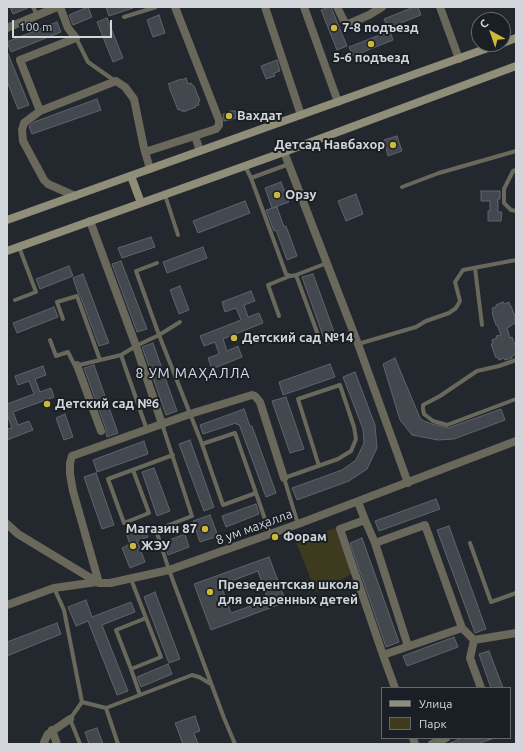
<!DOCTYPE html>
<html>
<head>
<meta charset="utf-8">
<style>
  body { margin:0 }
  #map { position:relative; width:523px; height:751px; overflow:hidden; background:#23282f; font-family:Ubuntu,sans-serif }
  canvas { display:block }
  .frame { position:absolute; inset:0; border:8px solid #d2d6da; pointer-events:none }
  .legend { position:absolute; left:381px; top:687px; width:130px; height:52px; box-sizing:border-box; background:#1a1f25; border:1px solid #64686d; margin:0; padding:5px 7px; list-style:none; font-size:12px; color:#d2d6da }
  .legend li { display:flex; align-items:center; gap:8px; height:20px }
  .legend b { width:20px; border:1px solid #64686d }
  .north { position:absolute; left:471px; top:12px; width:40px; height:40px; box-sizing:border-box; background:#1a1f25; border:1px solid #64686d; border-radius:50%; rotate:320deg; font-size:11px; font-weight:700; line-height:16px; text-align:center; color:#d2d6da }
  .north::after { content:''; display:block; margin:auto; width:14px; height:18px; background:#ccb939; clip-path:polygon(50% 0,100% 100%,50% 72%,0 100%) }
  .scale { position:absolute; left:12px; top:20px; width:100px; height:18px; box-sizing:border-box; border:2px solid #d2d6da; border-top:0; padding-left:5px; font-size:12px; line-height:14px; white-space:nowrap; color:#d2d6da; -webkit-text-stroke:3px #1a1f25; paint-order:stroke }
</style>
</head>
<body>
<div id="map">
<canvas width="523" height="751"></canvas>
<div class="frame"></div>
<ul class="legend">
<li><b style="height:5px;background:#908d78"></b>Улица</li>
<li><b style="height:11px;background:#3e3a1e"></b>Парк</li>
</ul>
<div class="north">С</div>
<div class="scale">100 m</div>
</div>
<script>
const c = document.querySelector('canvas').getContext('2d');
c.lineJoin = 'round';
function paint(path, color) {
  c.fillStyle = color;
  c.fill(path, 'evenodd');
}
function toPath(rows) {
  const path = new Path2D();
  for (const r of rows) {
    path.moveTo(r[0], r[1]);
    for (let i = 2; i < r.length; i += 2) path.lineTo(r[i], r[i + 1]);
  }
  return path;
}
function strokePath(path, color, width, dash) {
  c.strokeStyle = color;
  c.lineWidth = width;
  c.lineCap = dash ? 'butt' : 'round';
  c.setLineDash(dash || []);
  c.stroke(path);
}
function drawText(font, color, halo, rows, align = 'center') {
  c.font = font + ' Ubuntu,sans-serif';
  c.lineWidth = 4;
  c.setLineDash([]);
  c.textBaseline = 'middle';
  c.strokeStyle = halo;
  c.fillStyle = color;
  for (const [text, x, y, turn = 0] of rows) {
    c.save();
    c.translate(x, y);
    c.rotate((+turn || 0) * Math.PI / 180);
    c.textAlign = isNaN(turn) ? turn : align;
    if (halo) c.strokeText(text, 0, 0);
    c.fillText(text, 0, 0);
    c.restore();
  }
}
const green = toPath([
  [335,528,352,574,316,592,296,542]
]);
const building = toPath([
  [10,7,30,7,13,14,10,7],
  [88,7,92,17,73,25,69,15,88,7],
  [106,7,133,7,133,8,109,16,106,7],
  [329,7,331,7,347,46,337,50,321,10,329,7],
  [414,7,418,7,421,15,388,28,384,19,414,7],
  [159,15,165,33,153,37,147,20,159,15],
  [107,18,123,58,113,62,97,22,107,18],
  [57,22,61,32,11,52,7,42,57,22],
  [390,31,393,40,353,56,349,47,390,31],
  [7,51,29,105,18,109,7,81,7,51],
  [277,60,280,71,274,73,275,76,266,79,261,66,277,60],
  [186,78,188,84,191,83,193,86,194,86,200,101,198,102,199,105,195,106,196,107,183,112,183,110,181,111,180,109,178,110,169,87,170,87,168,84,181,79,182,80,186,78],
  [97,99,101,110,32,134,29,126,34,122,97,99],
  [230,111,236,111,236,118,231,119,231,120,224,121,223,114,229,113,230,111],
  [397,136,402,151,388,156,384,140,397,136],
  [281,182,289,202,272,208,265,188,281,182],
  [481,191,500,191,500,199,498,199,498,212,502,212,501,221,488,221,488,211,490,211,490,201,481,201,481,191],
  [356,194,363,214,346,221,338,201,356,194],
  [245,201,250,213,198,233,193,221,245,201],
  [277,207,284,227,286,226,297,256,287,260,276,230,274,231,266,210,277,207],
  [151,237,155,247,122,258,118,248,151,237],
  [203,247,207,258,167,273,163,262,203,247],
  [121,261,147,329,137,332,112,264,121,261],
  [69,266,73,276,40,289,36,279,69,266],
  [83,274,109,343,99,346,80,295,78,293,73,278,83,274],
  [313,274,337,340,326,344,302,277,313,274],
  [180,286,189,310,179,314,170,290,180,286],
  [251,291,255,301,244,305,248,317,259,313,263,323,223,339,227,351,238,346,242,357,212,369,208,358,219,354,215,342,204,346,200,336,241,320,236,308,225,312,222,302,251,291],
  [503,302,504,304,509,302,510,306,511,306,516,319,514,319,516,323,511,325,511,326,507,328,510,338,512,337,516,348,516,354,512,356,512,358,505,360,504,358,499,360,498,357,496,358,491,344,493,344,492,340,497,338,496,336,501,335,497,325,496,325,492,313,493,312,492,308,496,307,496,305,503,302],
  [54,307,58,317,17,333,13,323,54,307],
  [153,343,177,411,166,415,142,347,153,343],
  [395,358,420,418,424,421,432,424,448,428,501,409,505,420,454,439,438,440,412,435,400,420,383,364,395,358],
  [330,364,335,377,283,395,279,382,330,364],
  [94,365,118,433,107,437,106,433,106,429,84,368,94,365],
  [43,366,46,375,35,379,40,392,51,388,54,397,13,412,18,425,29,421,33,430,7,440,7,429,12,428,7,414,7,404,34,394,29,381,18,385,15,376,43,366],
  [355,372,375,425,377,448,367,469,349,481,297,500,292,488,342,470,356,460,364,443,363,429,343,377,355,372],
  [286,397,304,449,290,453,272,401,286,397],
  [244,409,250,426,252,426,276,493,266,497,239,424,237,425,236,423,203,434,200,425,244,409],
  [65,414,73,437,64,440,56,418,65,414],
  [190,440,214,507,204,511,179,444,190,440],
  [144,441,148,454,97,472,93,460,144,441],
  [154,468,170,511,157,516,142,472,154,468],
  [96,473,114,525,102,529,84,477,96,473],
  [436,499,440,509,379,531,375,521,436,499],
  [256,504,259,514,226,527,222,516,256,504],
  [210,515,218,536,200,542,193,521,210,515],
  [143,526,148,537,137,541,145,562,130,568,122,548,130,544,126,533,143,526],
  [449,526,486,629,475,633,437,530,449,526],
  [185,534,189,547,168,555,164,542,185,534],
  [362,538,399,642,386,647,350,543,362,538],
  [269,557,286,602,211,630,194,584,269,557],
  [258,571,268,600,231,613,221,585,258,571],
  [155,592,180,659,169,663,144,597,155,592],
  [86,600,92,617,131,602,135,612,102,625,128,691,117,695,88,621,76,626,68,607,86,600],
  [57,623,61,634,7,656,7,642,57,623],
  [454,637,458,647,407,666,403,656,454,637],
  [489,651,503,688,491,688,479,654,489,651],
  [168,664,172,674,141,687,137,677,168,664],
  [195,716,200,731,194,733,198,744,183,744,175,723,195,716],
  [97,728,103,744,89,744,85,732,97,728],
  [462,738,492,738,492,739,477,744,448,744,462,738]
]);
const lane = toPath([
  [33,7,37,15],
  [124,17,156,7],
  [76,38,88,62,115,81],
  [289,164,251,178,286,274,291,276,296,275,327,263],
  [245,166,251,178],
  [516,170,513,171,504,189,504,203,511,210,516,211],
  [402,187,439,173,516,151],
  [165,195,178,235],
  [157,263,136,271,159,335,180,322],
  [475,268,482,325],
  [296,275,321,343],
  [15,300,36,292,19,247],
  [279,316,268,285,290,276],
  [63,319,57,302,77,296,100,360],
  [50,340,56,356,68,352,75,366,121,355,136,346,159,335,202,444],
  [358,344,416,327,426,321,449,313,456,308,460,301,455,282,463,270,516,260],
  [121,355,147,430],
  [516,360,499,366,477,371,440,396,423,405,423,409,424,414,433,421,447,425,516,399],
  [162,424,192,516,156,530,169,570,224,718,235,744],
  [173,455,133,470,149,513,124,523,108,479,173,455],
  [256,493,223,505,202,444,235,433,256,493,270,534],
  [298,524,284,478,338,459,351,451,356,439,354,427,340,385,298,399,319,466],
  [470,543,491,602,516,593],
  [131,579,161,657,131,669,140,695],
  [54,588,64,610,82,702,106,708,118,744],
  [131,669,116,630,146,618],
  [106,708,192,675,199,677,211,684],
  [80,744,70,719,82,702]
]);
const street = toPath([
  [60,7,68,28,76,38,20,60,40,111,116,81,125,87,134,99,144,148,150,169],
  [265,7,301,115],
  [304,7,338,102],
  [337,7,346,25,369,15,382,7],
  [440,7,459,59],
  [7,28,57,7],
  [40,111,24,123,22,130,23,141,44,180,48,184,75,196],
  [195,136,200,151],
  [145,152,216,129,219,125,219,120,175,7],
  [284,152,358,344,408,483],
  [90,221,136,346,162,424],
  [77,365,101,431],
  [358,502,365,520,340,529,383,655,462,628],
  [365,520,375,543],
  [7,524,18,534,97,582,99,583,110,583,169,570,298,524,516,441],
  [99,583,73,491,70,474,70,463,72,456,190,414,252,395,255,396,260,402,284,478],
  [7,605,54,588,97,582],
  [474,640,470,658,481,688],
  [474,640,516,633],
  [408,646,375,543,425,525,462,628,474,640],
  [383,655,395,688],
  [52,730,57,744],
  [413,738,415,744],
  [45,744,44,742,48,734,70,719],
  [432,744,446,738]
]);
const secondary = toPath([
  [503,43,516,38],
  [131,176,141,203],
  [7,220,499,44],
  [7,251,284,152,516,66]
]);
const markers = [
  [334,28,4,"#ccb939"],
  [371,44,4,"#ccb939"],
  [229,116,4,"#ccb939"],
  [393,145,4,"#ccb939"],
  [277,195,4,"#ccb939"],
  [234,338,4,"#ccb939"],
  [47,404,4,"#ccb939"],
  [205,529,4,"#ccb939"],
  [275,537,4,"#ccb939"],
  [133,546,4,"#ccb939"],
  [210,592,4,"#ccb939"]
];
const poiNames = [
  ["7-8 подъезд",342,28],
  ["5-6 подъезд",371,58,"center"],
  ["Вахдат",237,116],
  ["Детсад Навбахор",385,145,"right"],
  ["Орзу",285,195],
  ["Детский сад №14",242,338],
  ["Детский сад №6",55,404],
  ["Магазин 87",197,529,"right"],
  ["Форам",283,537],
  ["ЖЭУ",141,546],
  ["Презедентская школа",218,585],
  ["для одаренных детей",218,600]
];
const streetNames = [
  ["8 ум маҳалла",254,527,-20]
];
const neighbourhoodNames = [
  ["8 УМ МАҲАЛЛА",193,373]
];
paint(green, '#3e3a1e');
paint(building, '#42484e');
strokePath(building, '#5f646c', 1);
strokePath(lane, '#6a685b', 4);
strokePath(street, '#6a685b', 8);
strokePath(secondary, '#908d78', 8);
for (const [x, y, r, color] of markers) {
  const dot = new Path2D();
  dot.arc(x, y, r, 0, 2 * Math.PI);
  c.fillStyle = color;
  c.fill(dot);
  strokePath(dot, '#1a1f25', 1.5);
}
drawText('bold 13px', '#d2d6da', '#1a1f25', poiNames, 'left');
drawText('13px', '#d2d6da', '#1a1f25', streetNames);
c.letterSpacing = '1px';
drawText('14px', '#d9e0e8', '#1a1f25', neighbourhoodNames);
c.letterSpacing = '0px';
</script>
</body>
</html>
